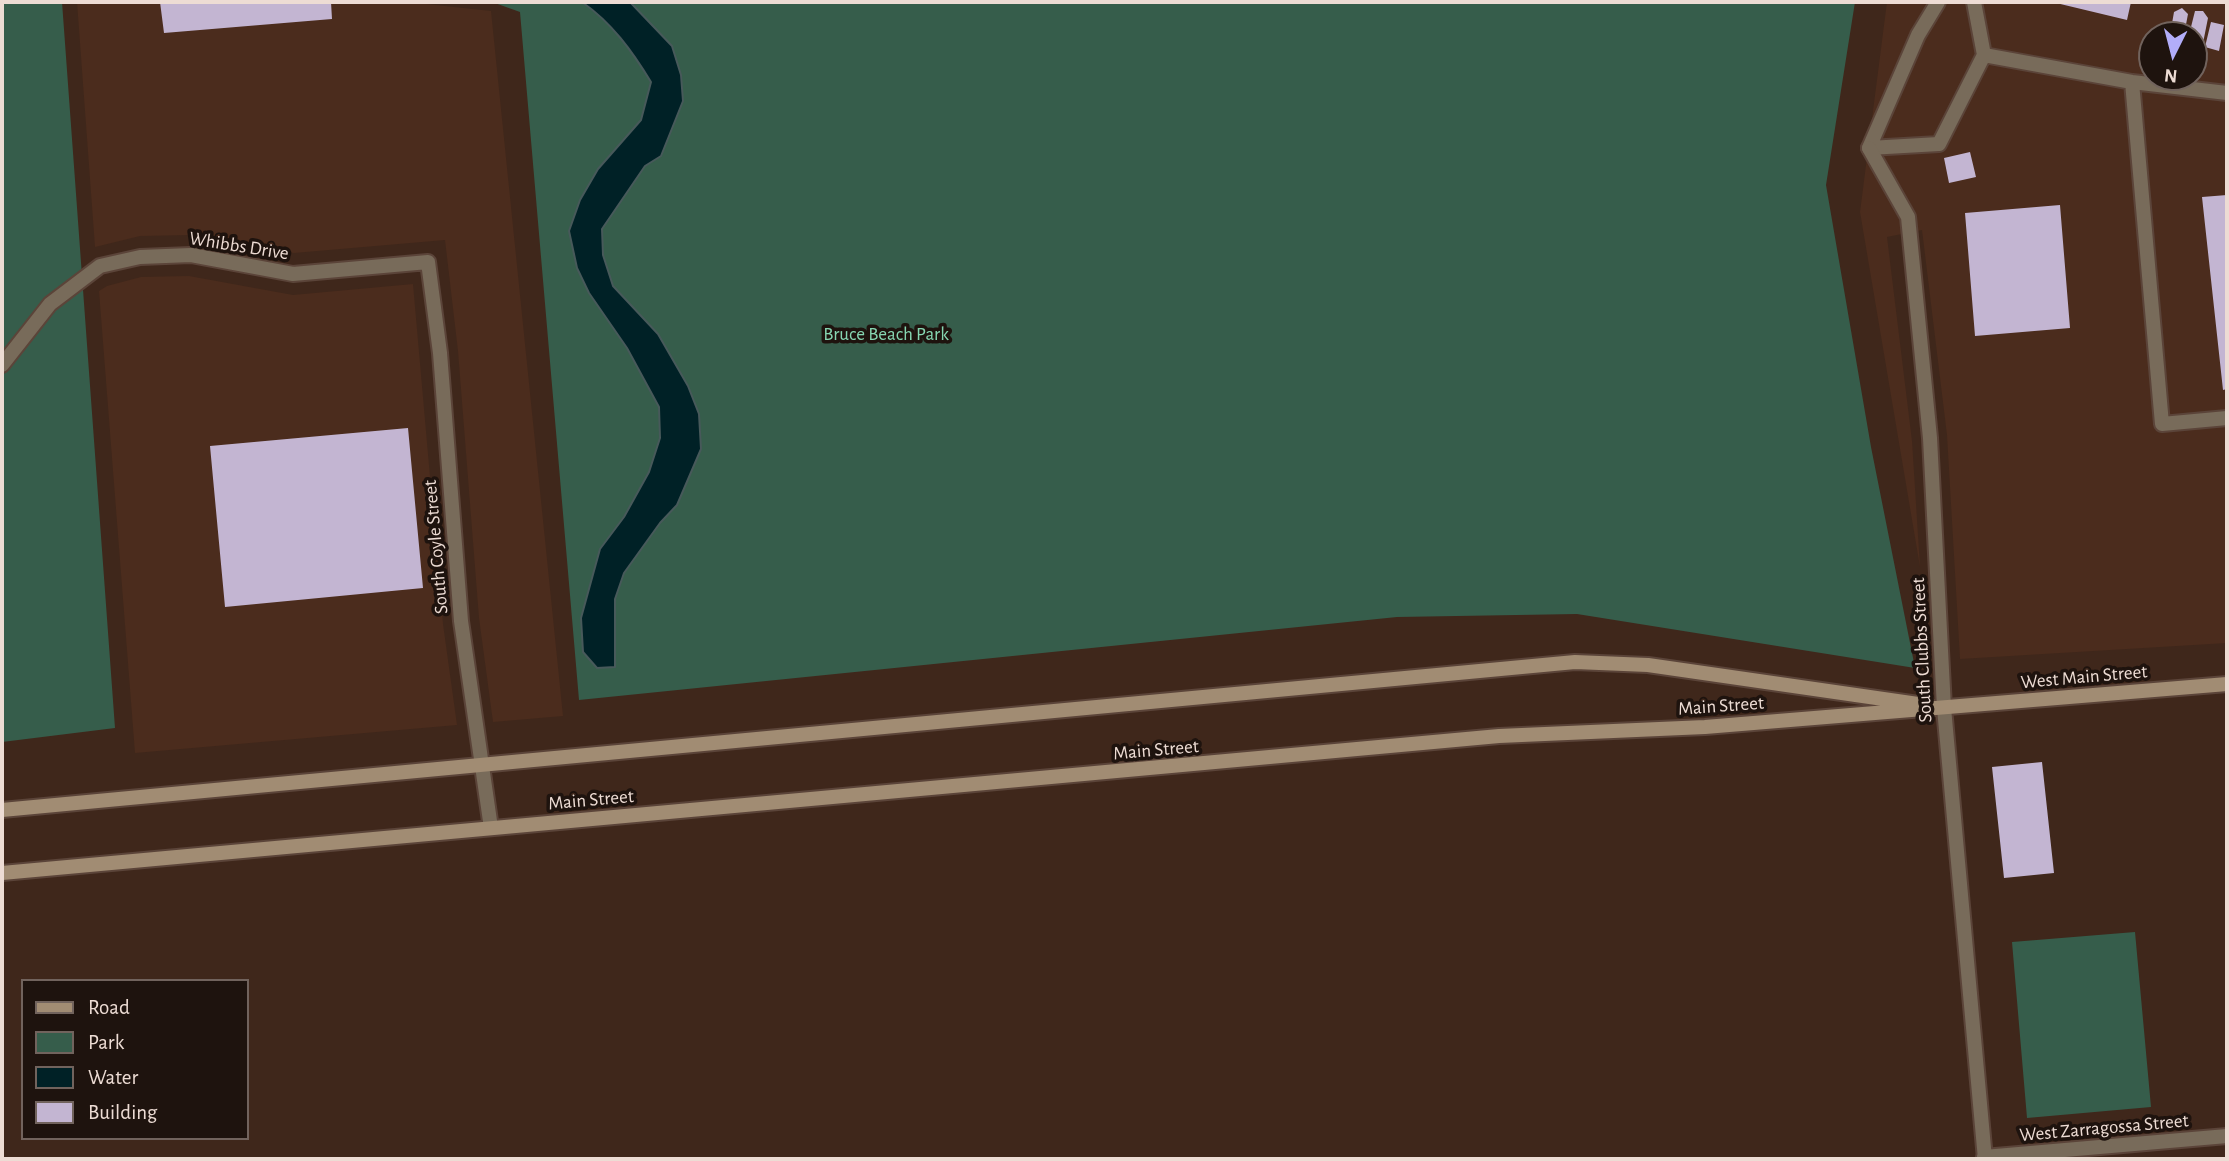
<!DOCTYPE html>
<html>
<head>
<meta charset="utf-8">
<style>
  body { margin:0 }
  #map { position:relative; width:2229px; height:1161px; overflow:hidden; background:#3f271b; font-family:"Alegreya Sans",sans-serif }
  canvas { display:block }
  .frame { position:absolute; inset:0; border:4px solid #eddcd4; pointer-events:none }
  .legend { position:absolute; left:21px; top:979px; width:228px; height:161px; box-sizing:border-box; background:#1e130e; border:2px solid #71635d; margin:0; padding:9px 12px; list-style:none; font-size:21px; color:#eddcd4 }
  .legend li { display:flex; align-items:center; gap:14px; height:35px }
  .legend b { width:35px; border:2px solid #71635d }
  .north { position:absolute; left:2138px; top:21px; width:70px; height:70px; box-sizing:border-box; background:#1e130e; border:2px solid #71635d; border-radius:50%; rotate:186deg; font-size:19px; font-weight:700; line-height:28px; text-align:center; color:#eddcd4 }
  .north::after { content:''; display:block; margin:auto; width:24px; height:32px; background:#b2adf9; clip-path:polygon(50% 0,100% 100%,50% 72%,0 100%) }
</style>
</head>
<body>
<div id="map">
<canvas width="2229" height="1161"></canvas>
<div class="frame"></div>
<ul class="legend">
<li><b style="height:9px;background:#a18c73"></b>Road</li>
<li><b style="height:19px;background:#365d4b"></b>Park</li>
<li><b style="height:19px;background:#002126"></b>Water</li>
<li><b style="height:19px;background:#c3b5d2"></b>Building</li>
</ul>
<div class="north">N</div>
</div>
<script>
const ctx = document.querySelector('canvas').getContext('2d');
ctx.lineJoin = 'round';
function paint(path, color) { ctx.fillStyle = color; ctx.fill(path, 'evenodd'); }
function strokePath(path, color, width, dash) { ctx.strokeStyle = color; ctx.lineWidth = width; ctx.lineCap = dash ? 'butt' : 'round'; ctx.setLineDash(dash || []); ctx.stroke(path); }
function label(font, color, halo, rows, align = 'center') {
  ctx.font = font + ' "Alegreya Sans",sans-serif'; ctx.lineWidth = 7; ctx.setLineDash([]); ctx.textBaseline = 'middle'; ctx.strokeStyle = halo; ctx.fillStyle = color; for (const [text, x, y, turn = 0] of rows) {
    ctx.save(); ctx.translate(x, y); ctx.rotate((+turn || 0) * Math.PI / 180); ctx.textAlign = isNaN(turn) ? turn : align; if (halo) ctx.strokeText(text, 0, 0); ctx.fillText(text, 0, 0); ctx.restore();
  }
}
const built = new Path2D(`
  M 77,2 L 408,2 L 491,11 L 563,716 L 493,722 L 479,618 L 458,351 L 445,240 L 294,253 L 191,235 L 140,236 L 95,247 Z
  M 1887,2 L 2227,2 L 2227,643 L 1960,659 L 1947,435 L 1922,230 L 1887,237 L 1912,441 L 1920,567 L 1860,212 ZM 2152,35 L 2194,35 L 2194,77 L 2152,77 Z
  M 189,276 L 293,295 L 413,284 L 443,624 L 457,725 L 135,753 L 99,291 L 107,286 L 141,277 Z`);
const green = new Path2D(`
  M 2,2 L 62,2 L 115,728 L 2,742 Z
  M 492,2 L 1855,2 L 1826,185 L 1871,447 L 1915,668 L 1577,614 L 1397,617 L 579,700 L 520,12 Z
  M 2135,932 L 2151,1107 L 2027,1118 L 2012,942 Z`);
const water = new Path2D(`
  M 582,2 L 630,2 L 672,46 L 681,75 L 683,101 L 661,156 L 645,166 L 602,229 L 603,255 L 613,286 L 658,334 L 688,386 L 699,414 L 701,449 L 677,505 L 660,523 L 624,573 L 615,599 L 615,667 L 597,668 L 583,652 L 581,618 L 600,549 L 624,517 L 649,472 L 660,438 L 659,407 L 627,348 L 589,293 L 577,268 L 569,231 L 580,200 L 598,169 L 641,120 L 651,82 C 632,51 612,23 582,2 Z`);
const building = new Path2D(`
  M 160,2 L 331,2 L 332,19 L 164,33 Z
  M 2052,2 L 2131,2 L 2127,20 Z
  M 2182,8 L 2188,14 L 2184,35 L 2170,35 L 2174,12 Z
  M 2195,11 L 2203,11 L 2208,18 L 2202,48 L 2194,46 L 2194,35 L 2189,35 Z
  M 2211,22 L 2224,25 L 2219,51 L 2205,47 Z
  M 1970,152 L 1976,177 L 1949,183 L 1944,158 Z
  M 2227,195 L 2227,389 L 2223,390 L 2202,197 Z
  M 2060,205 L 2070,328 L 1975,336 L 1965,213 Z
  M 408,428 L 423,588 L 225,607 L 210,446 Z
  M 2042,762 L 2054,873 L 2004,878 L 1992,767 Z`);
const service = new Path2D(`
  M 1938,2 L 1918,35 L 1869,148 L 1939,144 L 1984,55
  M 1974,2 L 1984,55 L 2132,82 L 2227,93
  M 2132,82 L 2162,424 L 2227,418`);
const minor = new Path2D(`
  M 1869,148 L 1908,217 L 1930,438 L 1944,708 L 1985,1159
  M 2,365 L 50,304 L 100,266 L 140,257 L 191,255 L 293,274 L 428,262 L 440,353 L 461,621 L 491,828
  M 1984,1157 L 2227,1136`);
const secondary = new Path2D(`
  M 2,810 L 1575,662 L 1648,665 L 1918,704
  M 2,873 L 1499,736 L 1705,727 L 2227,684`);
const streetNames = [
  ["Whibbs Drive",239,246,9],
  ["South Coyle Street",436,547,-95],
  ["South Clubbs Street",1922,650,-93],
  ["West Main Street",2084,677,-5],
  ["Main Street",1721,706,-4],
  ["Main Street",1156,750,-5],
  ["Main Street",591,800,-5],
  ["West Zarragossa Street",2104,1128,-5]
];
const parkNames = [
  ["Bruce Beach Park",886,334]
];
paint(built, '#4b2c1d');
paint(green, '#365d4b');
paint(water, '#002126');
strokePath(water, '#47595a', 2);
paint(building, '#c3b5d2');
strokePath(service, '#5b4439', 18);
strokePath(minor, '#5b4439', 18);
strokePath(secondary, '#5b4439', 18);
strokePath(service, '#786b5a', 14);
strokePath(minor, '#786b5a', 14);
strokePath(secondary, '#a18c73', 14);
label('19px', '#eddcd4', '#1e130e', streetNames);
label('19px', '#86d6b1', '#1e130e', parkNames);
</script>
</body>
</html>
